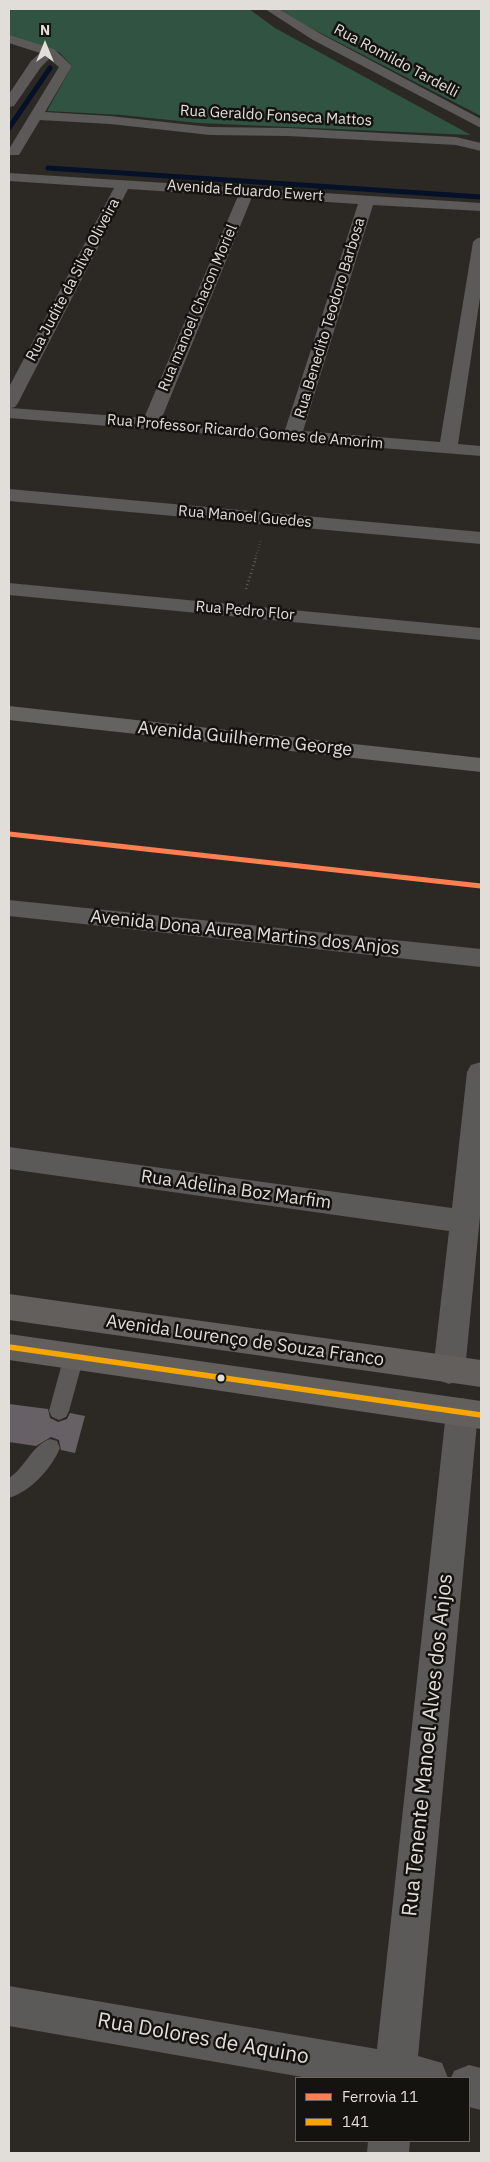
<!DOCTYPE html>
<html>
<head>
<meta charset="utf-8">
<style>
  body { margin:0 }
  #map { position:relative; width:490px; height:2162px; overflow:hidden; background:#2c2925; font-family:"IBM Plex Sans",sans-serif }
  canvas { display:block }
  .frame { position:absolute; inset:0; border:10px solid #e1ded9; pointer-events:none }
  .legend { position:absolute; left:295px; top:2077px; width:175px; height:65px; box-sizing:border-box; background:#151310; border:1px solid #676460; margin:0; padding:6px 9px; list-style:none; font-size:15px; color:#e1ded9 }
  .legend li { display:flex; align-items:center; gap:10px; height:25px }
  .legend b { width:25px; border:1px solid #676460 }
  .north { position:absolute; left:20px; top:20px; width:50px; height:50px; -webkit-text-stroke:4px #151310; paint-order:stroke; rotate:0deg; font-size:14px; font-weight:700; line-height:20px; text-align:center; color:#e1ded9 }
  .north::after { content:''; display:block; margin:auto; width:18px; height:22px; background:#e1ded9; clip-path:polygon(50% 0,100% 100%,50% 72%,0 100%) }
</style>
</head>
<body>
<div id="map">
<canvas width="490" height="2162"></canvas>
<div class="frame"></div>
<ul class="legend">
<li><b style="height:6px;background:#ff7f50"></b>Ferrovia 11</li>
<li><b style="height:6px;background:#f7a600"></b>141</li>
</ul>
<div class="north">N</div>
</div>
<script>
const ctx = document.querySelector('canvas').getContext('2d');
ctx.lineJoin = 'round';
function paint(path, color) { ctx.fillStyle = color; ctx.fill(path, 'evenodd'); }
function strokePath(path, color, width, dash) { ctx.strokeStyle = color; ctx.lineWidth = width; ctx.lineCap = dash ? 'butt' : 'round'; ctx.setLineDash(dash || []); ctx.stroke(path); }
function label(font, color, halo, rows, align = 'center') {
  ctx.font = font + ' "IBM Plex Sans",sans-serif'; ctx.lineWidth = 5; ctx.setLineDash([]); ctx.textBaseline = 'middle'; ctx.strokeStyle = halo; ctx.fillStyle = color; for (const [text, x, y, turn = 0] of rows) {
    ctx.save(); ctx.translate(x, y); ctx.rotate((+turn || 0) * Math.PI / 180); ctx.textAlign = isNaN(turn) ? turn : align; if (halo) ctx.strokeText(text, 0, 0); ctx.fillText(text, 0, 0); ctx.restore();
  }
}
const green = new Path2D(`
  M 9,9 L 249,9 L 275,28 L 471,135 L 198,123 L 122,115 L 47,111 L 72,66 L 59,52 L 9,36 Z
  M 279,9 L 481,9 L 481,116 L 305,25 Z`);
const stream = new Path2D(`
  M 9,128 L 50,68
  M 48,168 L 481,197`);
const building = new Path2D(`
  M 9,1404 L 48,1409 L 50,1418 L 58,1422 L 67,1419 L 70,1413 L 85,1416 L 75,1453 L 61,1450 L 59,1440 L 51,1437 L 36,1446 L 9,1442 Z`);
const pathFar1 = new Path2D(`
  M 255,559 L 261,540`);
const path = new Path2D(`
  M 246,589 L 256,558`);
const lane = new Path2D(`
  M 74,1348 L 81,1350 L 84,1356 L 69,1411 L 66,1417 L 59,1420 L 52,1417 L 49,1411 L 64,1356 L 67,1350 Z
  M 50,1439 L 57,1441 L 60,1448 C 51,1469 31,1491 9,1498 L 9,1478 C 25,1468 32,1445 50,1439 Z`);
const street = new Path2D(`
  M 265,9 L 279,9 L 321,34 L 481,119 L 481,128 L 313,40 Z
  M 9,35 L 54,49 L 72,66 L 45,112 L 110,116 L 210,127 L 288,128 L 456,137 L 481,143 L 481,151 L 456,145 L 288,136 L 210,135 L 110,124 L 40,120 L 19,155 L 9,155 L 9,149 L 59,67 L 49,59 L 41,67 L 14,106 L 9,107 L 9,94 L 31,61 L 40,53 L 9,43 Z
  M 9,173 L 481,203 L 481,211 L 373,205 L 303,431 L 440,442 L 473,242 L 476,239 L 481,237 L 481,291 L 458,444 L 481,446 L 481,456 L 9,418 L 9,387 L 114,188 L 9,181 ZM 128,189 L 238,196 L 144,418 L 11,408 L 15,407 L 18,403 ZM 252,197 L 358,204 L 285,430 L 161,420 Z
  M 9,489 L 481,532 L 481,544 L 9,501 Z
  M 9,583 L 481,628 L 481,640 L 9,595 Z
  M 9,900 L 481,949 L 481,967 L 9,916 Z
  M 481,1062 L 481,1206 L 465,1370 L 460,1380 L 449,1384 L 438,1380 L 433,1370 L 449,1231 L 9,1169 L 9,1147 L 452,1208 L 467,1072 L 471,1065 Z
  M 462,1398 L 473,1402 L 478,1412 L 418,2056 L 442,2063 L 448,2078 L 308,2078 L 9,2026 L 9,1986 L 377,2049 L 446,1412 L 451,1402 Z
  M 469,2065 L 481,2068 L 481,2110 L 469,2107 L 469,2078 L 451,2078 L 454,2071 Z
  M 368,2141 L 410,2141 L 409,2153 L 367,2153 Z`);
const primary = new Path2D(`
  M 9,706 L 481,758 L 481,772 L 9,720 Z`);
const highway = new Path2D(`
  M 9,1294 L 481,1360 L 481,1387 L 9,1320 Z
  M 9,1334 L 481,1401 L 481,1429 L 9,1360 Z`);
const bus1 = new Path2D(`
  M 9,1347 L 481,1415`);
const rail1 = new Path2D(`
  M 9,834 L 481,886`);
const markers = [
  [221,1378,4.5,"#e1ded9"]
];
const farStreetnames = [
  ["Rua Romildo Tardelli",396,61,28],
  ["Rua Geraldo Fonseca Mattos",276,116,3],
  ["Avenida Eduardo Ewert",245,191,4],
  ["Rua Judite da Silva Oliveira",73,280,-62],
  ["Rua manoel Chacon Moriel",198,308,-67],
  ["Rua Benedito Teodoro Barbosa",330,318,-73],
  ["Rua Professor Ricardo Gomes de Amorim",245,432,5],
  ["Rua Manoel Guedes",245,517,5],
  ["Rua Pedro Flor",245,611,5]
];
const streetNames = [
  ["Avenida Guilherme George",245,739,6],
  ["Avenida Dona Aurea Martins dos Anjos",245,933,6],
  ["Rua Adelina Boz Marfim",236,1190,8],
  ["Avenida Lourenço de Souza Franco",245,1341,8]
];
const nearStreetnames = [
  ["Rua Tenente Manoel Alves dos Anjos",428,1745,-84],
  ["Rua Dolores de Aquino",203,2039,10]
];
paint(green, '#305342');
strokePath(stream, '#041129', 5);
paint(building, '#676166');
strokePath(pathFar1, '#62605f', 2, [0.5, 2.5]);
strokePath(path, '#62605f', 2.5, [1, 3]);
paint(lane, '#5b5a58');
paint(street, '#5b5a58');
paint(primary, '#646360');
paint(highway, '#625f5c');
strokePath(bus1, '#f7a600', 5.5);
strokePath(rail1, '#ff7f50', 5);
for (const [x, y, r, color] of markers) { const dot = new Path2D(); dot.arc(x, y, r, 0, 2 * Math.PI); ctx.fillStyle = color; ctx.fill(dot); strokePath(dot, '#151310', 2); }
label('15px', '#e1ded9', '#151310', farStreetnames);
label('18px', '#e1ded9', '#151310', streetNames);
label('21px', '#e1ded9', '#151310', nearStreetnames);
</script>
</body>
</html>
